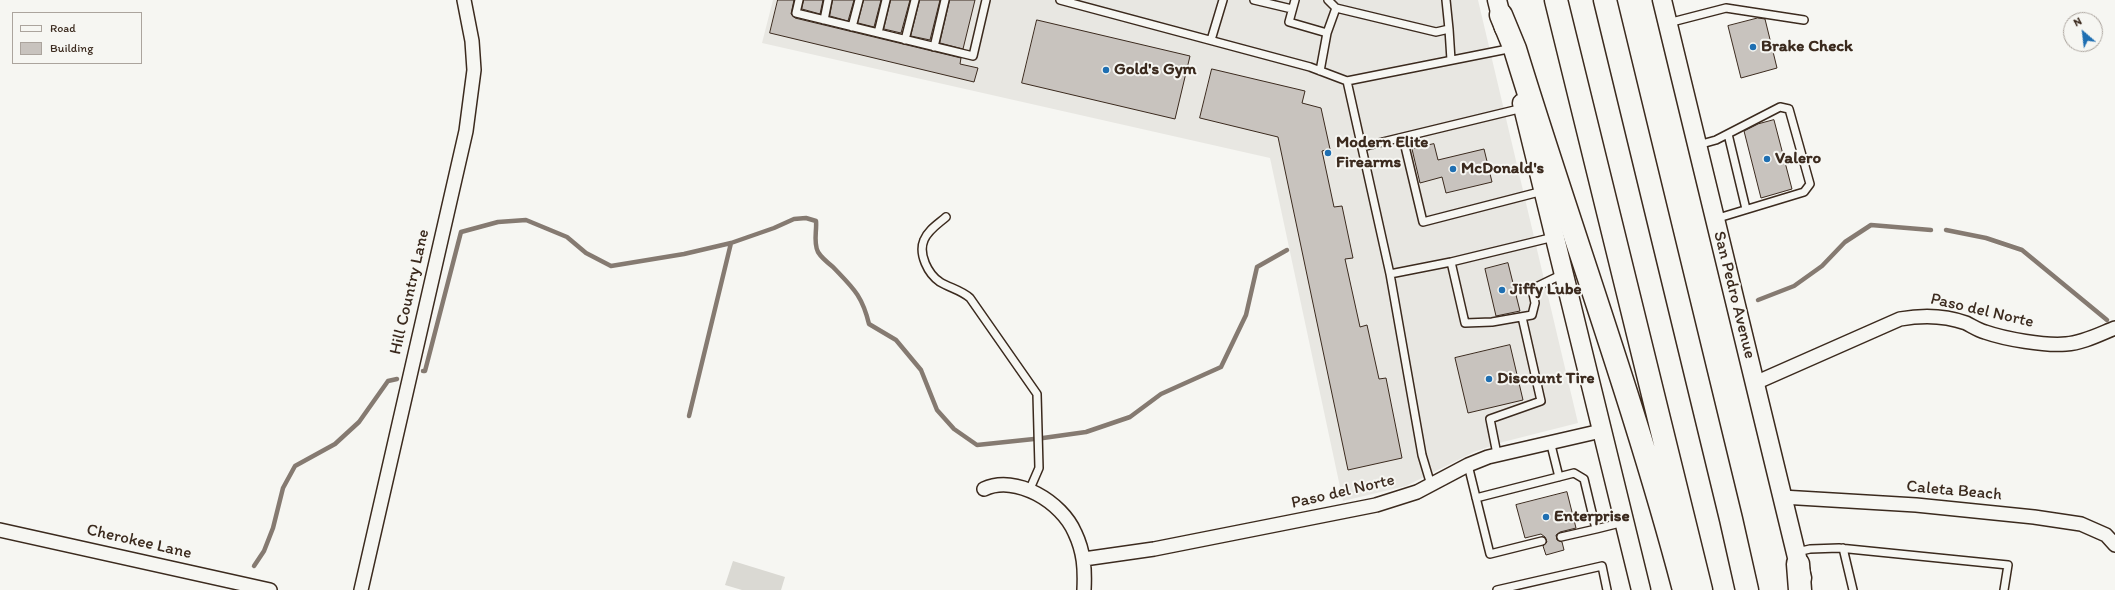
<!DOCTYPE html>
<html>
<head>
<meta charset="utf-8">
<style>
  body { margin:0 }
  #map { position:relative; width:2115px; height:590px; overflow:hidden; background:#f6f6f2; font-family:Itim,sans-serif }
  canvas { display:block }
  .legend { position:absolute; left:12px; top:12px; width:130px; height:52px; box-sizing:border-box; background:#f6f6f2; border:1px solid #aba49d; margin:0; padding:5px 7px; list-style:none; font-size:12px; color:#3b2a1e }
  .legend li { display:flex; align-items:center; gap:8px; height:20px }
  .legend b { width:20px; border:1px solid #aba49d }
  .north { position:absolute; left:2063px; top:12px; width:40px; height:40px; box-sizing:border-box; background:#f6f6f2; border:1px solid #aba49d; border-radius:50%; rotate:332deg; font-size:11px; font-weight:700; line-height:16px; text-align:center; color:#3b2a1e }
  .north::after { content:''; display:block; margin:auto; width:14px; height:18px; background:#1f6fb2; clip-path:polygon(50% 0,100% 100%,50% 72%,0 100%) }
</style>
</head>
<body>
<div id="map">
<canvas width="2115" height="590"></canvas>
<ul class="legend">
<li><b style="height:5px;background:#f6f6f2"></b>Road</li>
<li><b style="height:11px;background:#c8c3be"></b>Building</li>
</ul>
<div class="north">N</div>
</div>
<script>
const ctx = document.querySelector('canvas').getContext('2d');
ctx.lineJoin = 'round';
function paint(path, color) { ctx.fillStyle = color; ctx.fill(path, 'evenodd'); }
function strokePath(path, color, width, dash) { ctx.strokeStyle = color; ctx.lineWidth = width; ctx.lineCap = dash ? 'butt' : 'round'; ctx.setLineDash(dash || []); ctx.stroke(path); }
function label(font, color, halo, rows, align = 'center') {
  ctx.font = font + ' Itim,sans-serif'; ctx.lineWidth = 4; ctx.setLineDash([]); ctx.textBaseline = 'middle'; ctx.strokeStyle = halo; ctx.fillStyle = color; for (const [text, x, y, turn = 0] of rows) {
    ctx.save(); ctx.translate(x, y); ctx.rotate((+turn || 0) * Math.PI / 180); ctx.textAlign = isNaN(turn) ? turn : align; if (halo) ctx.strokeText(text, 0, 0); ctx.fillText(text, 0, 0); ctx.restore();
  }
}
const built = new Path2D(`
  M 773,0 L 1478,0 L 1578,423 L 1503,442 L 1474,452 L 1406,486 L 1343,501 L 1270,158 L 762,43 Z`);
const green = new Path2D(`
  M 733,561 L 785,577 L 781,590 L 742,590 L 725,585 Z`);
const stream = new Path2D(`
  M 1946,230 L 1986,238 L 2022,250 L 2107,320
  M 1758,300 L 1794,286 L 1822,266 L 1845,242 L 1871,225 L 1931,230
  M 423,371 L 425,371 L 461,232 L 498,222 L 526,220 L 567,237 L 586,253 L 611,266 L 684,254 L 731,243 L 774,228 L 794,219 L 806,218 L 816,221 C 817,231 813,242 818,252 C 821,257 828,263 833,267 C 853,288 862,295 869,324 L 896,340 L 921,370 L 937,410 L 954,429 L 977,445 L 1034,439
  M 689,416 L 731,243
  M 1043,438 L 1086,432 L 1130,417 L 1161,394 L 1221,367 L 1246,315 L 1257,267 L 1287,250
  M 254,566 L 264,551 L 273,528 L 283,488 L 295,466 L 335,444 L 359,422 L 388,381 L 397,379`);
const building = new Path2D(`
  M 778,0 L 794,0 L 791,14 L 795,18 L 961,58 L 960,64 L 978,68 L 974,82 L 770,33 Z
  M 804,0 L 823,0 L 820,14 L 802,9 Z
  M 833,0 L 854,0 L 848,21 L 830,16 Z
  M 864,0 L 881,0 L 874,27 L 858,23 Z
  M 891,0 L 910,0 L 901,33 L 884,29 Z
  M 920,0 L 940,0 L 930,40 L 911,36 Z
  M 950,0 L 975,0 L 963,49 L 940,43 Z
  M 1758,18 L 1765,19 L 1777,68 L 1741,78 L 1728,26 Z
  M 1037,20 L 1190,56 L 1175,119 L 1022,83 Z
  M 1212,69 L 1305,91 L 1302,103 L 1321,108 L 1330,149 L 1322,151 L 1334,207 L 1342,206 L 1353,258 L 1345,259 L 1360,327 L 1367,325 L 1379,379 L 1386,378 L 1402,458 L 1348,470 L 1278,137 L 1200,118 Z
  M 1774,120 L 1792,189 L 1761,198 L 1744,131 L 1758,124 Z
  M 1434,144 L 1438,160 L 1484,149 L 1492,182 L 1446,193 L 1442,177 L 1420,183 L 1412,149 Z
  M 1508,263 L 1520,311 L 1496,316 L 1485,269 Z
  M 1510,345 L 1523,400 L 1468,413 L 1455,358 Z
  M 1567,492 L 1576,528 L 1560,532 L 1556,535 L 1557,540 L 1562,542 L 1564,550 L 1546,555 L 1543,546 L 1547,542 L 1545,537 L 1541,534 L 1525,538 L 1516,505 Z`);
const lane = new Path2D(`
  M 799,0 L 796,13 L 973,56 L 986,0
  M 1060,0 L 1310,67 L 1347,81
  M 1254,0 L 1292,9
  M 1295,0 L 1289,22 L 1327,33 L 1336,8 L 1436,32 L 1449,29 L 1446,0
  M 1328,0 L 1336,8
  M 824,20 L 828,0
  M 1668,23 L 1726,8 L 1804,20
  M 852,27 L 859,0
  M 1449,29 L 1451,60
  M 878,33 L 886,0
  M 905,40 L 915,0
  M 1211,40 L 1223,0
  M 934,47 L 945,0
  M 1320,71 L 1327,33
  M 1728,134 L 1746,209
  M 1403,138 L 1423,222 L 1543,191
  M 1698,145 L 1716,140 L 1780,107 L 1789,109 L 1810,184 L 1804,192 L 1715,219
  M 1362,147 L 1523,108
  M 946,217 C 938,224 928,230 924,240 C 918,254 928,274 940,282 C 950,288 961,290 970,298 L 1037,394 L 1039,468 L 1029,491
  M 1451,262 L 1465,323 L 1492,322 L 1532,315 L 1535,303 L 1532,289 L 1563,274
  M 1390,274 L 1451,262 L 1554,237
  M 1550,441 L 1559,477
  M 1497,454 L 1490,419 L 1541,401 L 1522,317
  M 1468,465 L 1490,554 L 1542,541
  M 1431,485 L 1422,455 L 1390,274 L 1347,81 L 1513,48
  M 1476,498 L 1574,473 L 1584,479 L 1596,529 L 1624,522
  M 1561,537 L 1596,529
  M 1843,548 L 1853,590
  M 1797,552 L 1810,549 L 1839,548 L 2008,565 L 2004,590
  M 1497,590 L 1602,566 L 1607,590`);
const street = new Path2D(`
  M 1755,383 L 1900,319 C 1922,315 1944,315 1966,323 C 1972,326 1978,330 1985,332 C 2005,339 2045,346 2066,344 C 2083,343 2100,334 2115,328
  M 984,489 C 1016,474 1062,502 1075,533 C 1084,552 1085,569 1084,590
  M 1782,497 L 1916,505 L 2034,517 L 2081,524 L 2106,535 L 2115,545
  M 0,530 L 270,590
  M 1084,559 L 1154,549 L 1376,505 L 1417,492 L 1468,465 L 1488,457 L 1601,431
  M 361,590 L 466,131 L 474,70 L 472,41 L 464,0`);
const secondary = new Path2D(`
  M 1497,0 L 1504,28
  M 1662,0 L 1802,578
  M 1522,103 L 1641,590`);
const highway = new Path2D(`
  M 1556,0 L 1701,590
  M 1605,0 L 1731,519 L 1747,590
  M 1501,15 L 1515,49 C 1570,229 1636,407 1684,590
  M 1798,564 L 1800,590`);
const markers = [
  [1753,47,4,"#1f6fb2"],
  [1106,70,4,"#1f6fb2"],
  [1328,153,4,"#1f6fb2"],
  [1767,159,4,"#1f6fb2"],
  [1453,169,4,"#1f6fb2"],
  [1502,290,4,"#1f6fb2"],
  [1489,379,4,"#1f6fb2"],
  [1546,517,4,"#1f6fb2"]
];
const poiNames = [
  ["Brake Check",1761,47],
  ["Gold's Gym",1114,70],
  ["Modern Elite",1336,143],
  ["Firearms",1336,163],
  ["Valero",1775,159],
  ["McDonald's",1461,169],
  ["Jiffy Lube",1510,290],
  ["Discount Tire",1497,379],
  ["Enterprise",1554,517]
];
const streetNames = [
  ["Hill Country Lane",410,292,-77],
  ["San Pedro Avenue",1734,295,76],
  ["Paso del Norte",1982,311,13],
  ["Caleta Beach",1954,491,5],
  ["Paso del Norte",1343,492,-13],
  ["Cherokee Lane",139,542,13]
];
paint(built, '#e8e7e2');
paint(green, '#dad9d3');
strokePath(stream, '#857a71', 4.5);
paint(building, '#c8c3be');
strokePath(building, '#3b2a1e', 1);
strokePath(lane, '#3b2a1e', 10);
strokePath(street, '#3b2a1e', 16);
strokePath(secondary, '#3b2a1e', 21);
strokePath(highway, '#3b2a1e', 25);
strokePath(lane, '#f6f6f2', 7);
strokePath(street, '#f6f6f2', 13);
strokePath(secondary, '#f6f6f2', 18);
strokePath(highway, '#f6f6f2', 22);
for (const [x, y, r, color] of markers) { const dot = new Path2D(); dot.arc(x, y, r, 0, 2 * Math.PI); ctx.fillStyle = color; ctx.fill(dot); strokePath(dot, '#f6f6f2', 1.5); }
label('bold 17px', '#3b2a1e', '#f6f6f2', poiNames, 'left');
label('17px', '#3b2a1e', '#f6f6f2', streetNames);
</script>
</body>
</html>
